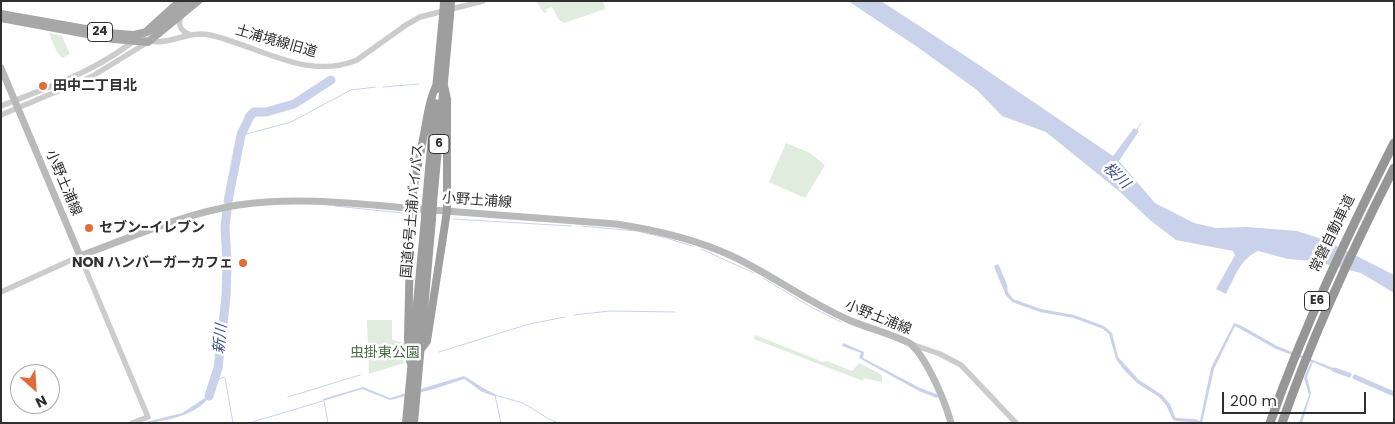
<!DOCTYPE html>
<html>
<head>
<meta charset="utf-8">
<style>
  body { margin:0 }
  #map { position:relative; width:1395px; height:424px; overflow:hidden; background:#fff; font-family:Poppins,sans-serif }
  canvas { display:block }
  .frame { position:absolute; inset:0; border:2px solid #2f2f2f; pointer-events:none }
  .north { position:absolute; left:10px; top:364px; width:50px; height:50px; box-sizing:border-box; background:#fff; border:1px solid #acacac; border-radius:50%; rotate:154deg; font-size:14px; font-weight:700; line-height:20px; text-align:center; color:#2f2f2f }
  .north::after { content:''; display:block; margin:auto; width:18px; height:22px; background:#e16c37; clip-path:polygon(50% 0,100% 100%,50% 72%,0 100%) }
  .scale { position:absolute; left:1222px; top:392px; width:144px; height:22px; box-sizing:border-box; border:2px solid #2f2f2f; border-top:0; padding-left:6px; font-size:15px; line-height:18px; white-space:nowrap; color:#2f2f2f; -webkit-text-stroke:4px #fff; paint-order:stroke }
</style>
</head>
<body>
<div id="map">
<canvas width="1395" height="424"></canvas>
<div class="frame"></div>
<div class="north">N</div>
<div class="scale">200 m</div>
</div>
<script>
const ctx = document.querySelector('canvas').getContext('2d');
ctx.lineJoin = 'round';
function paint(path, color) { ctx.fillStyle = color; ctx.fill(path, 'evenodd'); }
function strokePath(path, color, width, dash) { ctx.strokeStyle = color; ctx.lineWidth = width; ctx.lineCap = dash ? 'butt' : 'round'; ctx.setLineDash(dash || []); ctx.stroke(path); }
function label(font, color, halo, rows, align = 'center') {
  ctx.font = font + ' Poppins,"Noto Sans JP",sans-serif'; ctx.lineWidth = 5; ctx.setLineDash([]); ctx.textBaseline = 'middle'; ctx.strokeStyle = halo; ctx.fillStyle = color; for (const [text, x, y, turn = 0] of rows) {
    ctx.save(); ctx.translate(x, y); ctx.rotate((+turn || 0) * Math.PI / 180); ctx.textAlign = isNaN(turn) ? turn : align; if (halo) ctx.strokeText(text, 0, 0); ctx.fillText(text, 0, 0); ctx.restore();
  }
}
const green = new Path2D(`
  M 536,1 L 603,1 L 605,9 L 564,23 L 559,20 L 552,7 L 546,9 L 547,12 L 544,13 Z
  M 49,33 L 62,36 L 70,54 L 62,58 L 56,50 Z
  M 786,143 L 810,153 L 825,165 L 805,198 L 769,182 Z
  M 367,320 L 392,320 L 392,340 L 404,343 L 404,363 L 369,374 Z
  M 755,335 L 823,362 L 827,361 L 852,371 L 859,363 L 882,375 L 882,382 L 864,378 L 863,381 L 754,339 Z`);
const water = new Path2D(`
  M 848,1 L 881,1 L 970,59 L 1113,156 L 1134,128 L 1139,131 L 1119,161 L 1155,203 L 1194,223 L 1216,228 L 1247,227 L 1297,231 L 1325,240 L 1394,275 L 1394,293 L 1361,273 L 1313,261 L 1288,259 L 1258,251 C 1240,259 1235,277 1226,294 L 1216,289 L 1235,255 L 1233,251 L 1176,240 L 1150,220 L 1120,192 L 1046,132 L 1002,116 L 977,90 L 916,46 Z
  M 1004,276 L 1008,292 L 1013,299 L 1041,309 L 1074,315 L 1104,326 L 1112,333 L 1118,357 L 1139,380 L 1162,395 L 1170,404 L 1175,417 L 1177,418 L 1195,419 L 1200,421 L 1211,368 L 1234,323 L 1240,325 L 1277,346 L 1341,371 L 1340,374 L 1313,362 L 1307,377 L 1311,393 L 1302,423 L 1299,423 L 1309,395 L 1304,378 L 1311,362 L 1276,349 L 1235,326 L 1214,369 L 1202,423 L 1176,421 L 1173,420 L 1166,405 L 1159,397 L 1137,383 L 1125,371 L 1116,359 L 1109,334 L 1103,329 L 1074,318 L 1040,312 L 1012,302 L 1005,294 L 1003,284 Z
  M 843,343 L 864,352 L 863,358 L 920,388 L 939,395 L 937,398 L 919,391 L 859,358 L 861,353 L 842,346 Z
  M 464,376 C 475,382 483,389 495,394 L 496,396 C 479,393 477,387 464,379 L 434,389 L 390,400 L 362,389 L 323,401 L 323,399 L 363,387 L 390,398 Z
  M 211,385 L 214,385 C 211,412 165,423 142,423 L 182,413 L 208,396 Z`);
const stream = new Path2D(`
  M 168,1 L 170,2
  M 383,87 L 419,84
  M 1136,131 L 1141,123
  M 243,135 L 291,122 L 351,90 L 376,87
  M 335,206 L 402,213
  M 453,219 L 571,226
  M 581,226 L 637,231 L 666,238 L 692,246
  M 701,249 L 754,273
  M 763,278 L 809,306 L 841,322
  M 574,315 L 610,311 L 675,312
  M 439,352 L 529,324 L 565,317
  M 213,383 L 223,377 L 225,378 L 233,423
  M 494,395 L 523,403 L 549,419 L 558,423
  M 495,395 L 501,423
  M 288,397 L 360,375
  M 324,401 L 328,423
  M 249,423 L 323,401`);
const canal = new Path2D(`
  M 997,267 L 1005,287
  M 1335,370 L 1349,375
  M 1355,377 L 1394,394`);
const river = new Path2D(`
  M 228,201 L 241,135 L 250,116 L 254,112 L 266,112 L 294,104 L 331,80
  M 209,396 L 218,368 L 226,297 L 227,264 L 225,226 L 227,211`);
const tertiary = new Path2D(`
  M 182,15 C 177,23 180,31 189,34
  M 1,106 C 53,85 96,72 140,36 C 162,52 185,29 210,35 C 259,46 307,81 357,60 L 406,25 L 420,17 L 483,1
  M 1,115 L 91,77 L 148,42
  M 1,292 L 80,256 L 148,417 L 132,423
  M 911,344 L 940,354 L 961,365 L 1016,423`);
const secondary = new Path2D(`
  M 1,68 L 80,256 C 132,237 183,214 238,205 C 298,196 359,204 419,209 C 485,214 550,219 616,224 C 656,230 695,239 732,256 C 772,275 808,302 849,320 C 861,326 905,338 912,345 C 928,361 945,401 951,423`);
const primary = new Path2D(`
  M 1,18 L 114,39 L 148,42 L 198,1
  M 148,30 L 180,1`);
const trunk = new Path2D(`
  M 436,89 L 443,16
  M 426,202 L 435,103
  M 433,203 L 450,16
  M 413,346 L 425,218
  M 421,349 L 427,341 L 447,211 L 447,99 L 444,85
  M 411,364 L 409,358 L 408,337 L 411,208 C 413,185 419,162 423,139 C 427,121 428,102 436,86
  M 406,423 L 412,360
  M 414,423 L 432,219`);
const motorway = new Path2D(`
  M 1270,423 C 1304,326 1348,234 1394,143
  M 1282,423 C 1313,334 1351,252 1394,168`);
const primaryBridge = new Path2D(`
  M 1,14 L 108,33 L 134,35 L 147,32 L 159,26 L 189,1`);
const trunkBridge = new Path2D(`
  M 443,16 L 444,1
  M 450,16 L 451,1
  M 425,218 L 426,202
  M 432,219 L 433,203`);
const markers = [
  [43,86,5,"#e16c37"],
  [89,228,5,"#e16c37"],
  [243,263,5,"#e16c37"]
];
const shields = [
  [100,32,25],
  [439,144,20],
  [1317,301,25]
];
const shieldNames = [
  ["24",100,32],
  ["6",439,144],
  ["E6",1317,301]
];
const streetNames = [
  ["土浦境線旧道",276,42,16],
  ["小野土浦線",63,183,67],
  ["小野土浦線",477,201,4],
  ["国道6号土浦バイパス",413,211,-85],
  ["常磐自動車道",1333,234,-64],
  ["小野土浦線",878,318,22]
];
const poiNames = [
  ["田中二丁目北",53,86],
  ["セブン-イレブン",99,228],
  ["NON ハンバーガーカフェ",233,263,"right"]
];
const parkNames = [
  ["虫掛東公園",385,353]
];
const waterNames = [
  ["桜川",1116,176,44],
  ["新川",221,339,-84]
];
paint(green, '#e0ecde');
paint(water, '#cad2eb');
strokePath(stream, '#cad2eb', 1);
strokePath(canal, '#cad2eb', 5);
strokePath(river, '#cad2eb', 9);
strokePath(tertiary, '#ccc', 5.5);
strokePath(secondary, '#b9b9b9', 7);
strokePath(primary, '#a7a7a7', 8);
strokePath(trunk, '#9e9e9e', 8);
strokePath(motorway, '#969696', 9);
strokePath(primaryBridge, '#a7a7a7', 8);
strokePath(trunkBridge, '#9e9e9e', 8);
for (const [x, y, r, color] of markers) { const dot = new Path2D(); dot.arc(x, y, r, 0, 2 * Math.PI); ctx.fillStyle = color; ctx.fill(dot); strokePath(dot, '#fff', 2); }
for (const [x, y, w] of shields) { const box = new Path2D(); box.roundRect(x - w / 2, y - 9.5, w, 19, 4); ctx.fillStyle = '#fff'; ctx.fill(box); strokePath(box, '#2f2f2f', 1); }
label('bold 12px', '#2f2f2f', null, shieldNames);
label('14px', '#2f2f2f', '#fff', streetNames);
label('bold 14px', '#2f2f2f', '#fff', poiNames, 'left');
label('14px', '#416a3d', '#fff', parkNames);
label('italic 15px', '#3f5190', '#fff', waterNames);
</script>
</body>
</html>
